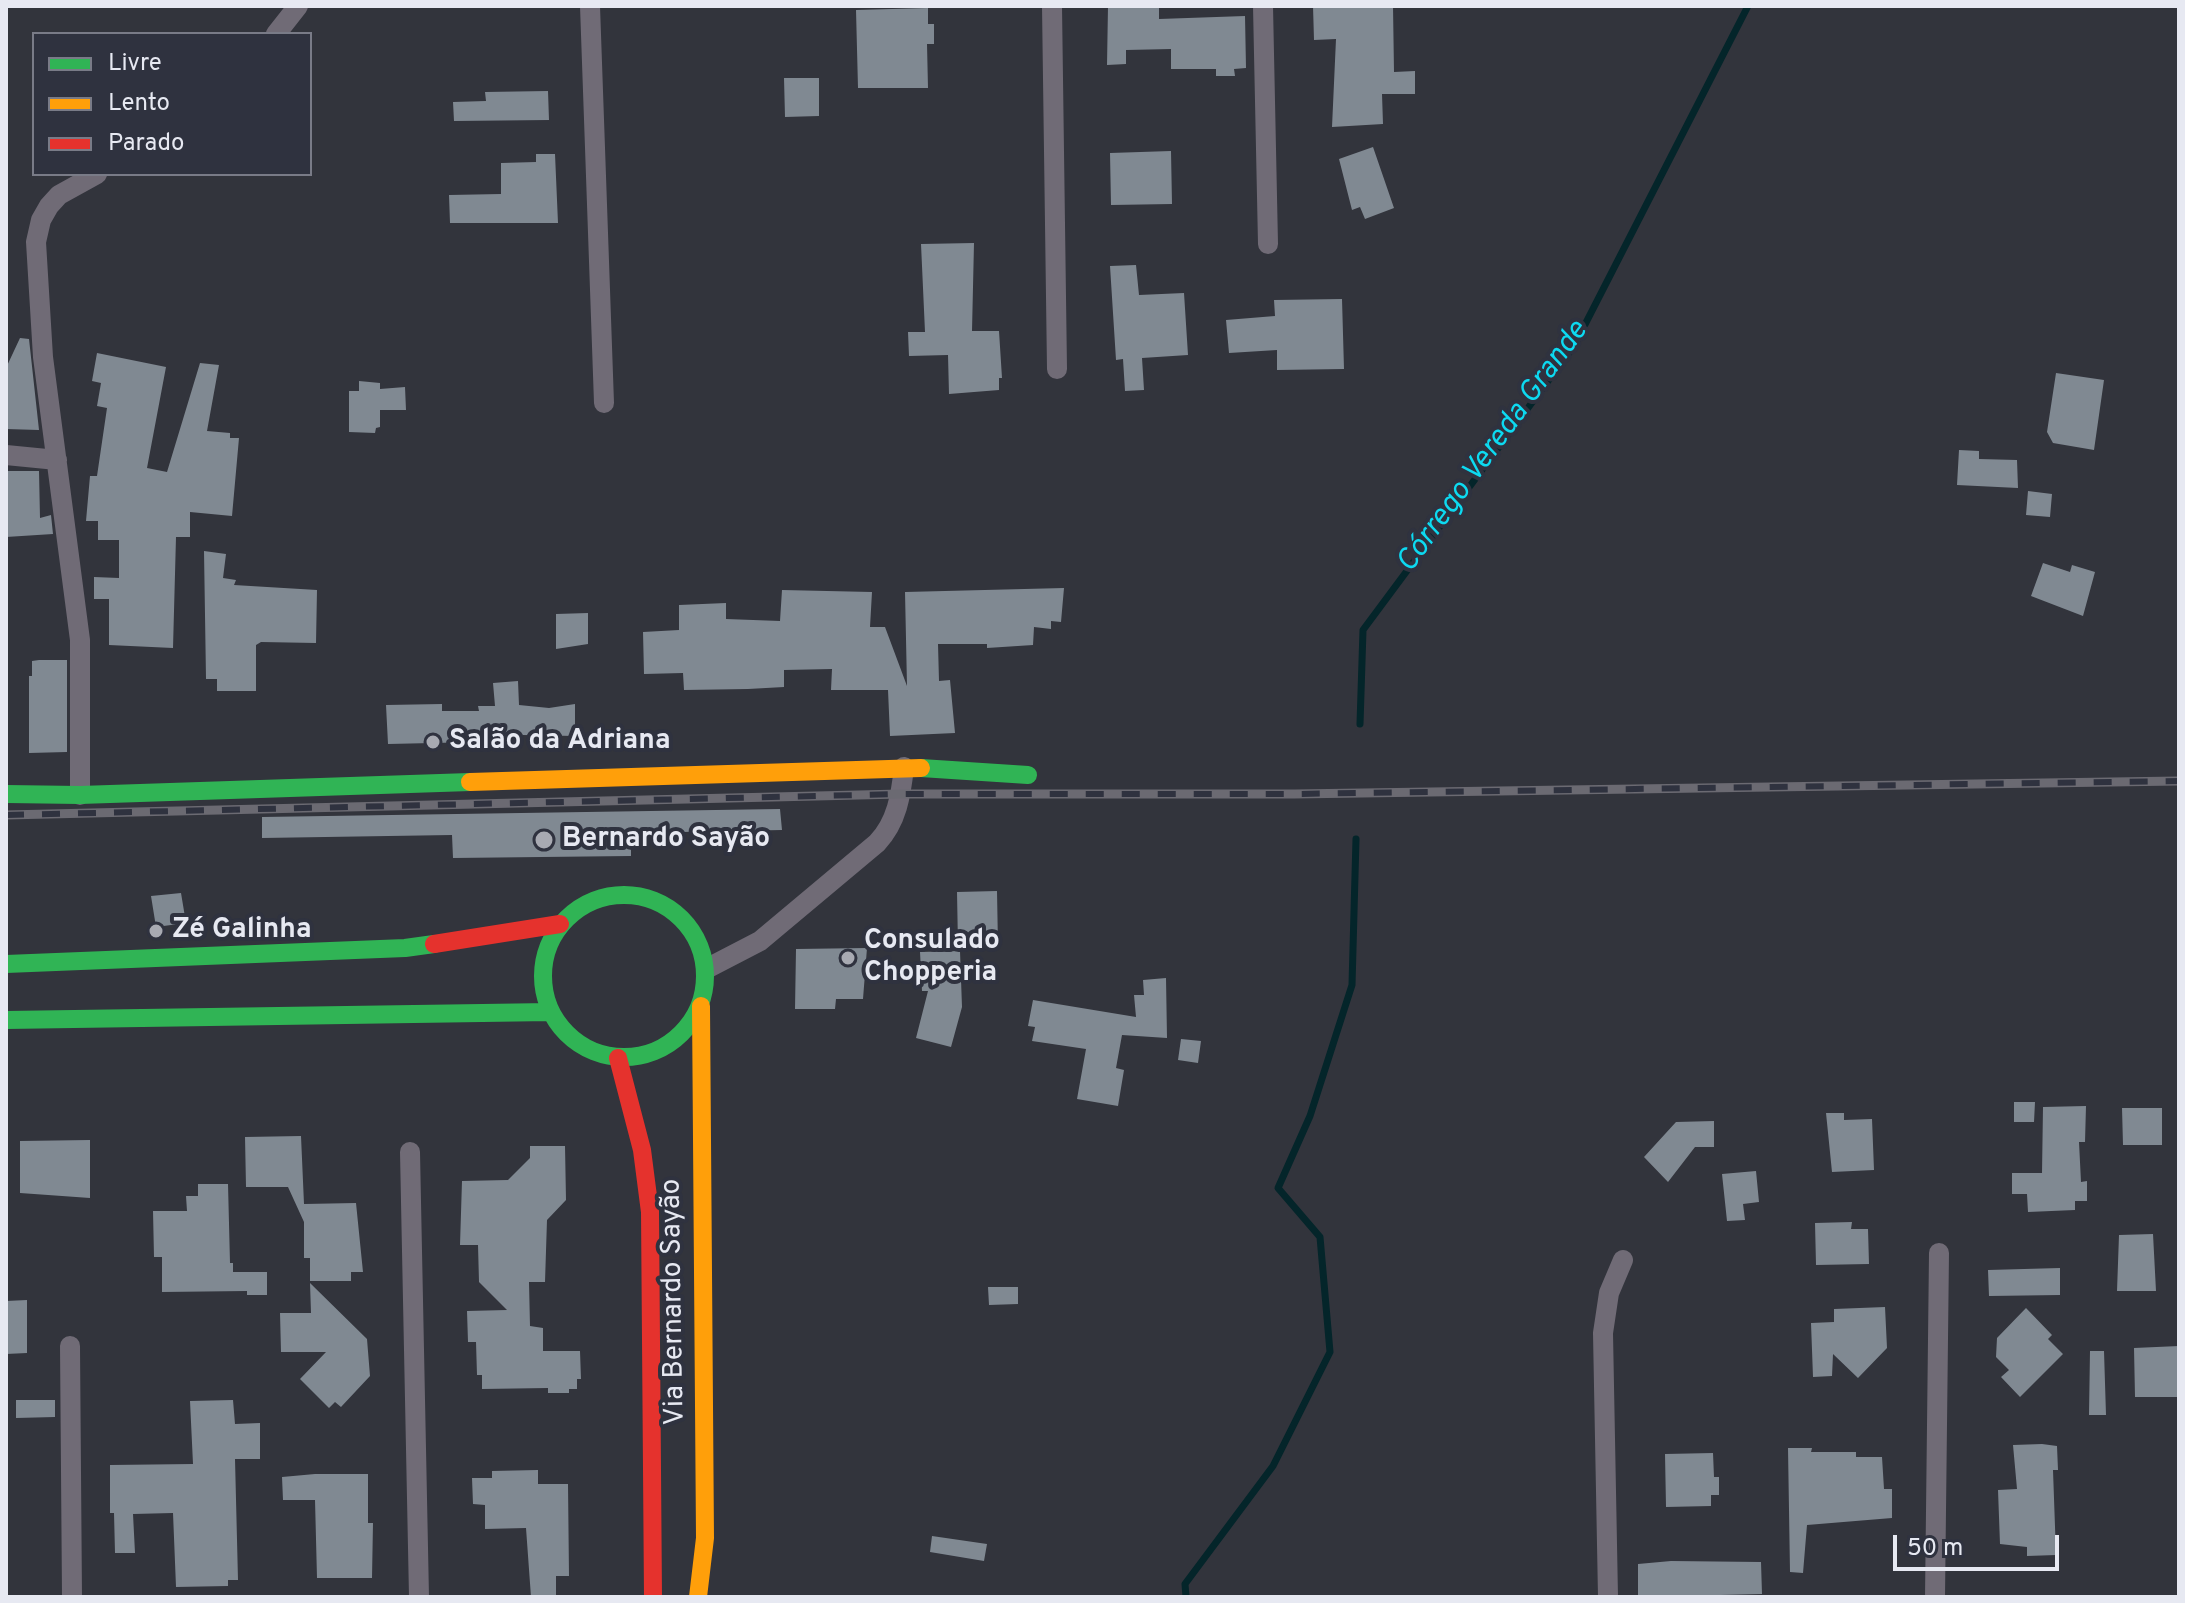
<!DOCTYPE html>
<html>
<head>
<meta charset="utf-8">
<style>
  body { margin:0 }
  #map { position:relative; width:2185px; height:1603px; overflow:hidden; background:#32343c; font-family:Overpass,sans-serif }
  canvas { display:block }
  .frame { position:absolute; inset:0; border:8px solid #e7e9f2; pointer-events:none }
  .legend { position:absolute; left:32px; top:32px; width:280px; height:144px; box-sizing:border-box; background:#2f323f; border:2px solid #797b87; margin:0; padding:10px 14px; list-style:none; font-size:24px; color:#e7e9f2 }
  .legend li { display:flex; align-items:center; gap:16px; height:40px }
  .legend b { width:40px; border:2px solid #797b87 }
  .scale { position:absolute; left:1893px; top:1535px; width:166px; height:36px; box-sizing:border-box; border:4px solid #e7e9f2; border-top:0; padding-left:10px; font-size:24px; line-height:28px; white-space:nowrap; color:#e7e9f2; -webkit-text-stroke:6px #2f323f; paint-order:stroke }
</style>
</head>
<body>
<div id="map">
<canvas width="2185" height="1603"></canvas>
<div class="frame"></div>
<ul class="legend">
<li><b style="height:10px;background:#30b455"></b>Livre</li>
<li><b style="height:10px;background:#ff9f0a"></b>Lento</li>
<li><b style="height:10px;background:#e5322d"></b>Parado</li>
</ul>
<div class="scale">50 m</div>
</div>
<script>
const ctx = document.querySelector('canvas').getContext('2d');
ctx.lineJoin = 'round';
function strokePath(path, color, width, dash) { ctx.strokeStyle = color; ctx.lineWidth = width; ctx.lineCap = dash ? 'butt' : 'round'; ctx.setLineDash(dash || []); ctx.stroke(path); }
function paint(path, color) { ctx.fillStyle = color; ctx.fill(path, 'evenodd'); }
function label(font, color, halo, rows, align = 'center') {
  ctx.font = font + ' Overpass,sans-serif'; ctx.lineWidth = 8; ctx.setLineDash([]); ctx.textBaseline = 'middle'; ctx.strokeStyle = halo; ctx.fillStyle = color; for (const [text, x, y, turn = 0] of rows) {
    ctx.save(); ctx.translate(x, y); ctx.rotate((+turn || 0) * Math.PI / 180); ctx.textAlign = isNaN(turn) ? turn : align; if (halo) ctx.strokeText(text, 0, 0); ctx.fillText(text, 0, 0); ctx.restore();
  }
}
const stream = new Path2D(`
  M 1360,724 L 1363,630 L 1574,346 L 1748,6
  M 1186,1597 L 1185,1584 L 1273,1466 L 1330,1352 L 1320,1237 L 1278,1188 L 1310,1116 L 1352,985 L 1356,839`);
const building = new Path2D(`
  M 1108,6 L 1159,6 L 1159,19 L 1245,16 L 1246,68 L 1234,69 L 1235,76 L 1216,76 L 1216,69 L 1171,69 L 1171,49 L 1126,50 L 1126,64 L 1107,65 Z
  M 1313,6 L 1393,6 L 1394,72 L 1415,71 L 1415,94 L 1382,94 L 1383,124 L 1332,127 L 1336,39 L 1314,40 Z
  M 928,8 L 928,24 L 934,24 L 934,44 L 927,44 L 928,88 L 858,88 L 856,10 Z
  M 784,78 L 819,78 L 819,116 L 785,117 Z
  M 548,91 L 549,120 L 454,121 L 453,102 L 486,101 L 485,92 Z
  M 1373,147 L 1394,208 L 1365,219 L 1360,207 L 1352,210 L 1339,159 Z
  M 1171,151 L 1172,204 L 1111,205 L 1110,153 Z
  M 536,154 L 555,154 L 558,223 L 450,223 L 449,195 L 501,194 L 501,163 L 536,162 Z
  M 974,243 L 972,331 L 999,331 L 1002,378 L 999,378 L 999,390 L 949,394 L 948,355 L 909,356 L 908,332 L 925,332 L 921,244 Z
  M 1136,265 L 1139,295 L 1184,293 L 1188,355 L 1142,358 L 1144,390 L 1125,391 L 1123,359 L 1116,360 L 1110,266 Z
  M 1342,299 L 1344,369 L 1277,370 L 1277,350 L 1229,353 L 1226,320 L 1275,316 L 1274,300 Z
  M 20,338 L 29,339 L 39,430 L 6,429 L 6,368 Z
  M 97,353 L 166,367 L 147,468 L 167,472 L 200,363 L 219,365 L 207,431 L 230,433 L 230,438 L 239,438 L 232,516 L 190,512 L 190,537 L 176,537 L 173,648 L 109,645 L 109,599 L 94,599 L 94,577 L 119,578 L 119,540 L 98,540 L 98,521 L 86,521 L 90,476 L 97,476 L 107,408 L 97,406 L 101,383 L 92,381 Z
  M 2056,373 L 2104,380 L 2094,450 L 2053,443 L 2047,432 Z
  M 359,381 L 380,383 L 380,389 L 405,387 L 406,410 L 380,410 L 380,427 L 376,428 L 375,433 L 349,432 L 349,391 L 359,391 Z
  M 1959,450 L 1979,451 L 1979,459 L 2017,460 L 2018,488 L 1957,485 Z
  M 6,471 L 39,471 L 40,518 L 51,515 L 53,534 L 6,537 Z
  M 2028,491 L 2052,494 L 2050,517 L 2026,515 Z
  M 204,551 L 226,554 L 223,578 L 236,580 L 234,585 L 317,590 L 316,643 L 261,642 L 256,645 L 256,691 L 217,691 L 217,679 L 206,679 Z
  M 2043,563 L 2070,572 L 2072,565 L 2095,572 L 2083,616 L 2031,596 Z
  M 1064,588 L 1061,622 L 1051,621 L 1051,629 L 1034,627 L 1033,645 L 987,648 L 987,644 L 938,644 L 939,681 L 950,680 L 955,733 L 890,736 L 888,690 L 831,690 L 832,669 L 784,670 L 784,687 L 748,689 L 684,690 L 683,673 L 644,674 L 643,632 L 679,630 L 679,605 L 726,603 L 726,619 L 780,621 L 782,590 L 872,592 L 870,627 L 885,627 L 907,686 L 905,592 Z
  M 588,613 L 588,644 L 556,649 L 556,614 Z
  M 39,660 L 67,660 L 67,752 L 29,753 L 29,676 L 32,676 L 32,661 Z
  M 518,681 L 519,705 L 549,708 L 575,704 L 575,736 L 523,735 L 523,741 L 388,744 L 386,705 L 442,704 L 442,711 L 479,711 L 478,706 L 495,706 L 493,683 Z
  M 780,809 L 782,830 L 631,833 L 631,856 L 453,858 L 452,835 L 262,838 L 262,817 Z
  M 997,891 L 998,946 L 958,946 L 957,892 Z
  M 181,893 L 186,923 L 156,927 L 151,896 Z
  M 867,948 L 863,999 L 836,999 L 835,1009 L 795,1009 L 796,949 Z
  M 960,951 L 962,1007 L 951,1047 L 916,1038 L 928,991 L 922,991 L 920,952 Z
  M 1166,978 L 1167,1038 L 1122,1035 L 1116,1068 L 1124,1070 L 1118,1106 L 1077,1099 L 1086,1049 L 1032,1041 L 1035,1027 L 1028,1026 L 1033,1000 L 1136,1017 L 1134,995 L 1144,995 L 1143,980 Z
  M 1181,1039 L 1201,1041 L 1198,1063 L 1178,1060 Z
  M 2014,1102 L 2035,1102 L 2034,1122 L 2014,1122 Z
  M 2086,1106 L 2085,1142 L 2079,1142 L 2081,1182 L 2087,1181 L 2087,1201 L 2075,1201 L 2075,1210 L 2028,1212 L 2027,1194 L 2012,1194 L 2012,1173 L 2042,1173 L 2043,1107 Z
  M 2122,1108 L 2162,1108 L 2162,1145 L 2123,1145 Z
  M 1826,1113 L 1844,1113 L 1844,1120 L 1872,1119 L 1874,1170 L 1832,1172 Z
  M 1714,1121 L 1714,1147 L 1695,1147 L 1668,1182 L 1644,1157 L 1676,1122 Z
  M 301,1136 L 304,1204 L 356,1203 L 363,1272 L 351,1272 L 351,1281 L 310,1281 L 310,1258 L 304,1258 L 304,1222 L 288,1187 L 246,1187 L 245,1137 Z
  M 90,1140 L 90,1198 L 20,1193 L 20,1141 Z
  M 530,1146 L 565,1146 L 566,1200 L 547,1220 L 545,1282 L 529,1282 L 530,1326 L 543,1328 L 543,1351 L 580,1351 L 581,1379 L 577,1379 L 577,1389 L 569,1389 L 569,1393 L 548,1393 L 548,1388 L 482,1389 L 482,1375 L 477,1375 L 476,1342 L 468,1342 L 467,1311 L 507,1310 L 479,1282 L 478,1245 L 460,1245 L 462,1181 L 508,1180 L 530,1158 Z
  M 1756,1171 L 1759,1202 L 1743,1204 L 1745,1220 L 1727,1221 L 1722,1174 Z
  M 198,1184 L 228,1184 L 230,1263 L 233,1263 L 233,1272 L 267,1272 L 267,1295 L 247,1295 L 247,1291 L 162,1292 L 162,1257 L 154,1257 L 153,1211 L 187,1211 L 186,1196 L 198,1196 Z
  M 1852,1222 L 1851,1229 L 1868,1229 L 1869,1264 L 1816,1265 L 1815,1223 Z
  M 2153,1234 L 2156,1291 L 2117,1291 L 2119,1235 Z
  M 2060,1268 L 2060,1295 L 1989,1296 L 1988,1270 Z
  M 310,1283 L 367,1339 L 370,1376 L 341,1407 L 335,1402 L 329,1408 L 300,1379 L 326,1352 L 281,1352 L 280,1313 L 311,1313 Z
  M 988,1287 L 1018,1287 L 1018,1304 L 989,1305 Z
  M 27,1300 L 27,1353 L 6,1354 L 6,1301 Z
  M 1885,1307 L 1887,1348 L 1858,1378 L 1833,1354 L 1832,1376 L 1813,1377 L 1811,1323 L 1834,1322 L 1834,1309 Z
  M 2026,1308 L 2052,1335 L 2048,1339 L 2063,1354 L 2020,1397 L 2001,1377 L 2009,1370 L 1996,1357 L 1997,1338 Z
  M 2179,1346 L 2179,1397 L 2135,1397 L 2134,1348 Z
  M 2090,1351 L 2104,1351 L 2106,1415 L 2089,1415 Z
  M 16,1400 L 55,1400 L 55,1417 L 16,1418 Z
  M 233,1400 L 235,1424 L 260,1423 L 260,1459 L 235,1459 L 238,1580 L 228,1580 L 228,1586 L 176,1587 L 173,1513 L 133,1514 L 135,1553 L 115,1553 L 114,1513 L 110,1513 L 110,1465 L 193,1464 L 190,1401 Z
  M 2042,1444 L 2057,1446 L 2058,1470 L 2053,1470 L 2056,1555 L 2027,1556 L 2027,1547 L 2000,1544 L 1998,1490 L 2017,1489 L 2013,1445 Z
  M 1788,1448 L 1812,1448 L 1811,1452 L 1856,1452 L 1856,1457 L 1882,1457 L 1884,1489 L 1892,1489 L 1892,1518 L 1807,1525 L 1803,1573 L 1790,1572 Z
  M 1713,1453 L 1714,1477 L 1719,1477 L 1719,1495 L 1711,1495 L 1711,1506 L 1666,1507 L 1665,1454 Z
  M 538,1470 L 538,1484 L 568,1484 L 569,1576 L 556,1576 L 556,1597 L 531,1597 L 526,1528 L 485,1529 L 485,1505 L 473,1504 L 472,1478 L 492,1478 L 492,1471 Z
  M 315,1474 L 368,1474 L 368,1523 L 373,1523 L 372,1578 L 317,1578 L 315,1500 L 283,1500 L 282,1477 Z
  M 932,1536 L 987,1544 L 984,1561 L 930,1552 Z
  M 1671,1561 L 1761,1562 L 1762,1594 L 1638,1597 L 1638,1564 Z`);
const street = new Path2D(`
  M 590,6 L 604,403
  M 1052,6 L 1057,369
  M 1263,6 L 1268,244
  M 276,34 L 298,6
  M 6,455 L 57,460
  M 80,795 L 80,640 L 43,357 L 36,242 L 41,220 L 49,206 L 59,195 L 97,174
  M 706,969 L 760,941 L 877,843 C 897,822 901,795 904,767
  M 410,1152 L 419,1597
  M 70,1346 L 72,1597
  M 1608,1597 L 1603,1333 L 1609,1293 L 1623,1260
  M 1935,1597 L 1939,1253`);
const fast = new Path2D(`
  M 921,768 L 1028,775
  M 6,794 L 80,795 L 470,782
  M543 976a81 81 0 1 1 162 0a81 81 0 1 1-162 0Z
  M 6,964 L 405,948 L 434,944
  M 6,1020 L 550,1012`);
const slow = new Path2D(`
  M 470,782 L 921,768
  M 698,1597 L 705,1538 L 701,1006`);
const jam = new Path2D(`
  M 434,944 L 560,924
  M 618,1058 L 642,1150 L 650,1212 L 653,1597`);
const rail = new Path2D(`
  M 6,815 L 901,794 L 1294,794 L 2179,781`);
const markers = [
  [433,742,8,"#a8aab2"],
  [544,840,10,"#a8aab2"],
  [156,931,8,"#a8aab2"],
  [848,958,8,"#a8aab2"]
];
const poiNames = [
  ["Salão da Adriana",449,742],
  ["Bernardo Sayão",562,840],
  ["Zé Galinha",172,931],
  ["Consulado",864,942],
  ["Chopperia",864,974]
];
const streetNames = [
  ["Via Bernardo Sayão",675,1302,-91]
];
const waterNames = [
  ["Córrego Vereda Grande",1494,448,-54]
];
strokePath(stream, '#04252a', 7);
paint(building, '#808992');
strokePath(street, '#706b76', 20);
strokePath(fast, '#30b455', 18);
strokePath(slow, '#ff9f0a', 18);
strokePath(jam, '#e5322d', 18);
strokePath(rail, '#6b6a72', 9);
strokePath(rail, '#2f323f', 6, [18]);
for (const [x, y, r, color] of markers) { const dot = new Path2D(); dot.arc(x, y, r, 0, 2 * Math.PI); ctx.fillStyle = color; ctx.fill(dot); strokePath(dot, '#2f323f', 3); }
label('bold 28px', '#e7e9f2', '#2f323f', poiNames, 'left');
label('28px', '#e7e9f2', '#2f323f', streetNames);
label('italic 30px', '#0ddaf1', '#2f323f', waterNames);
</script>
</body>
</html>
